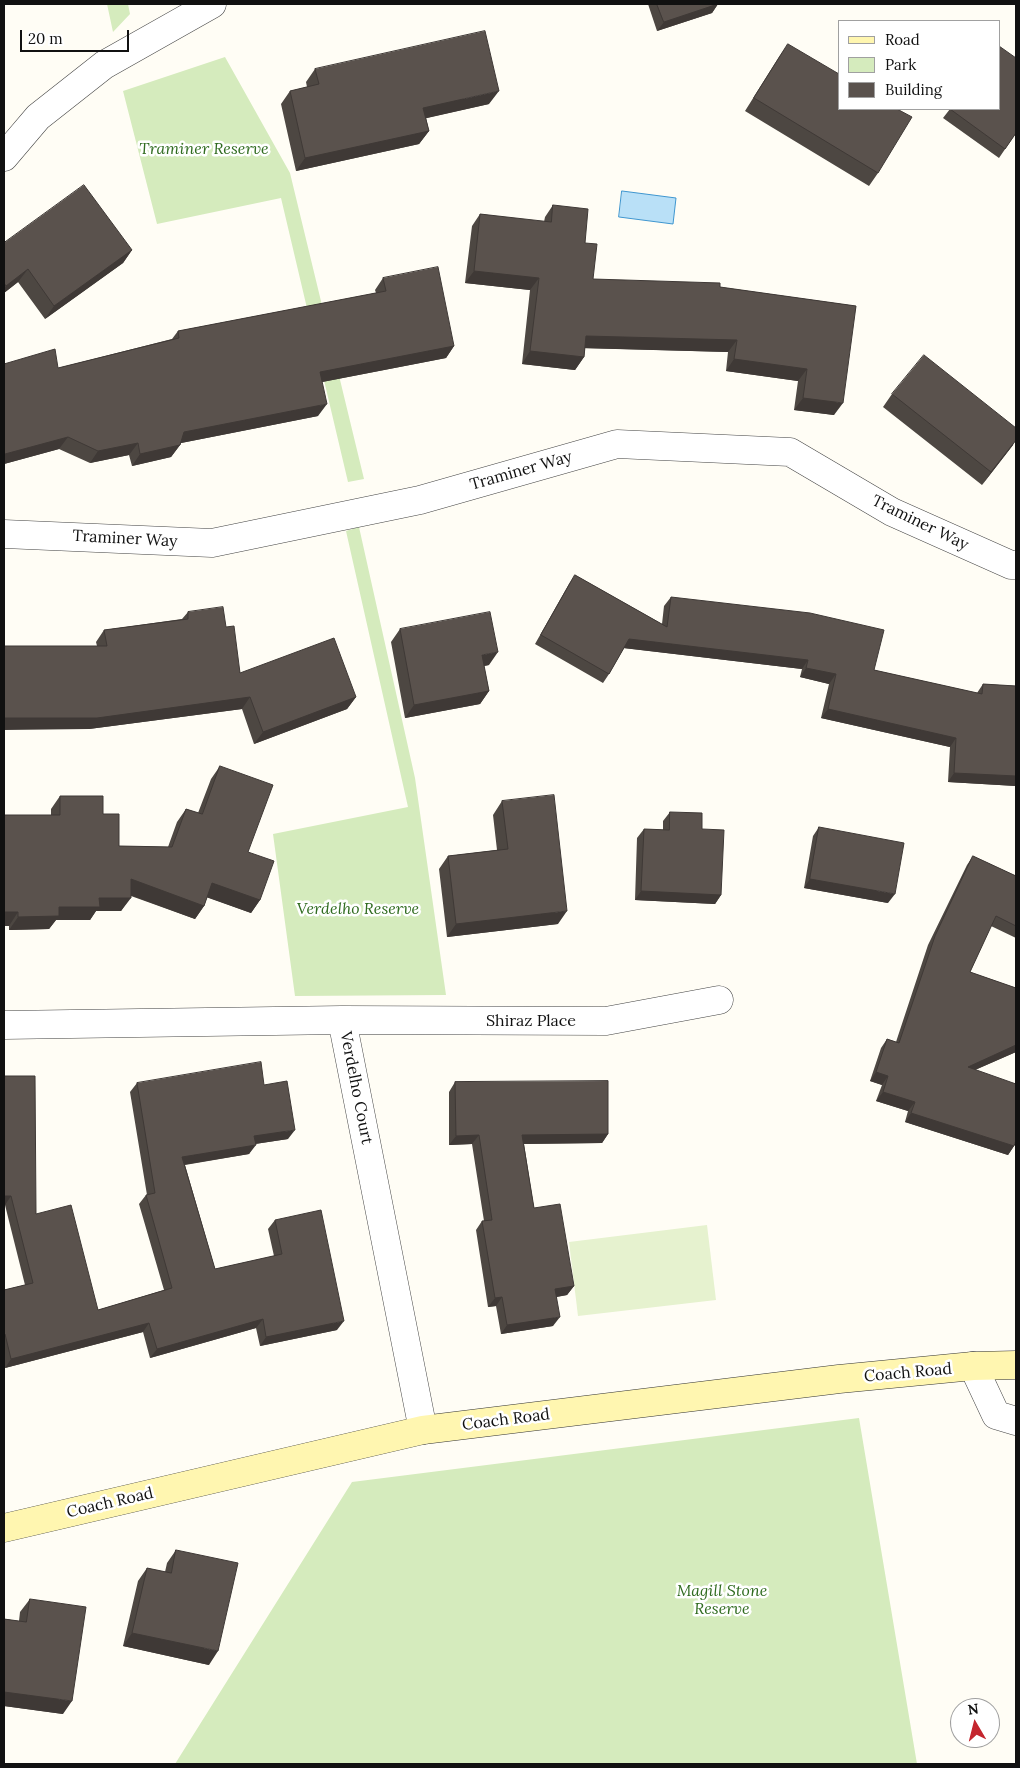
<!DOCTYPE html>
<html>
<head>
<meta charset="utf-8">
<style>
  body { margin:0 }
  #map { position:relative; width:1020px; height:1768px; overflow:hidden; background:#fffdf5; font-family:Lora,serif }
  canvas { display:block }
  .frame { position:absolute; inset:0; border:5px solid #111; pointer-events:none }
  .legend { position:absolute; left:838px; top:20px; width:162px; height:90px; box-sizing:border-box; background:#fff; border:1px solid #a0a0a0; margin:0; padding:6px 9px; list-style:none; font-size:15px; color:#111 }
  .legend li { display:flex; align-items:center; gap:10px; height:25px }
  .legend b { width:25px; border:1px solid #a0a0a0 }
  .north { position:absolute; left:950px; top:1698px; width:50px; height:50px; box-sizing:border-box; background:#fff; border:1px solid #a0a0a0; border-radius:50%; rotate:352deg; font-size:14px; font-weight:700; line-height:20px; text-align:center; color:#111 }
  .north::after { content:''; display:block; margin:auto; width:18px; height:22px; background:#c4262e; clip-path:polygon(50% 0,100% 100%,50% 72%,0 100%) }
  .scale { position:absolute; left:20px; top:30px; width:109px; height:22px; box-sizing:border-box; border:2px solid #111; border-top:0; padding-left:6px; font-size:15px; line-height:18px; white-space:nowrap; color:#111; -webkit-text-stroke:4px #fff; paint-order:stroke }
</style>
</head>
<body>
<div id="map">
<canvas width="1020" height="1768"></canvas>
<div class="frame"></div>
<ul class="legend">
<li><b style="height:6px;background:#fff6b0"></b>Road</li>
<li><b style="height:14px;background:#d5ebbd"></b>Park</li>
<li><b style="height:14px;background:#5a524d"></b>Building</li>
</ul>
<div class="north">N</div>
<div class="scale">20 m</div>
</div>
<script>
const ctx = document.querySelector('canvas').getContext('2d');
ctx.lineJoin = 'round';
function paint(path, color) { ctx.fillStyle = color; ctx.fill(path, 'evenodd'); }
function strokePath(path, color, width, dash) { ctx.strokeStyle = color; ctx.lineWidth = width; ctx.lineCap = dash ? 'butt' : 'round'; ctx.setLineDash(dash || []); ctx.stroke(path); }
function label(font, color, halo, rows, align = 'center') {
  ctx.font = font + ' Lora,serif'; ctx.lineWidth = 5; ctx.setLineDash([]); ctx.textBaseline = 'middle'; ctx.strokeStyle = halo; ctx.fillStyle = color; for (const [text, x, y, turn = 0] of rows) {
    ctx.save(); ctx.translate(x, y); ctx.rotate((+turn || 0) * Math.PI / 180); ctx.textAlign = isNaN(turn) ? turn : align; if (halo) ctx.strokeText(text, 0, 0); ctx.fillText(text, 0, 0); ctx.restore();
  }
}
const green = new Path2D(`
  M 107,4 L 128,4 L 130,14 L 113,32 Z
  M 225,57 L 290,173 L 364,479 L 348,482 L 281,198 L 157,224 L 123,91 Z
  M 359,527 L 415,778 L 446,995 L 295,996 L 273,834 L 408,807 L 346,531 Z
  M 859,1418 L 917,1764 L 175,1764 L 352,1482 Z`);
const pitch = new Path2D(`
  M 707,1225 L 716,1300 L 578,1316 L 569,1242 Z`);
const water = new Path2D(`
  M 622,191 L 676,198 L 673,224 L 619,217 Z`);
const street = new Path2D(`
  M 4,157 L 38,117 L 104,65 L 212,4
  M 4,534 L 212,543 L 420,500 L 617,444 L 790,452 L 892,512 L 1011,565 L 1016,565
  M 342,1020 L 606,1021 L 719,1000
  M 4,1025 L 342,1020 L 423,1430
  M 973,1366 L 996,1415 L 1016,1421`);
const secondary = new Path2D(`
  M 4,1528 L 423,1430 L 839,1379 L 973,1366 L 1016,1365`);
const wall = new Path2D(`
  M 648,4 L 718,4 L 712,13 L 657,31 Z
  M 788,44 L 878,173 L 869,186 L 745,111 L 779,57 Z
  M 315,69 L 489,104 L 426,118 L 429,131 L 419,144 L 296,171 L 281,104 L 290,91 L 307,87 L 306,82 Z
  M 950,109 L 1016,133 L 999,158 L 943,118 Z
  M 553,205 L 585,243 L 593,279 L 720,287 L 856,306 L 834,415 L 794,410 L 798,381 L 726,371 L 728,352 L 585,348 L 584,357 L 575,370 L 522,364 L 530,290 L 465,283 L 472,226 L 480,214 L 544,222 L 545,217 Z
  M 4,243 L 132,250 L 123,263 L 45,319 L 18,282 L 4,293 Z
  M 383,278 L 454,346 L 446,358 L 322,382 L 318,416 L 181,443 L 180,445 L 171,457 L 132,466 L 129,455 L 90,463 L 59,449 L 4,464 L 4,364 L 58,368 L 172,339 L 178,331 L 376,293 L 375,290 Z
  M 892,394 L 1013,445 L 982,485 L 883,407 Z
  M 575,575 L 662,624 L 664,606 L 671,597 L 874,670 L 977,693 L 983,684 L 1016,686 L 1016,786 L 948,782 L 950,747 L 821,718 L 829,684 L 800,677 L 802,669 L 624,648 L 609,674 L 603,683 L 535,644 L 569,584 Z
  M 188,612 L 226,627 L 240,673 L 356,697 L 347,709 L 254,744 L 242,709 L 89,729 L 97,646 L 96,642 L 104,630 L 182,619 Z
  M 400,629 L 489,665 L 484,666 L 489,691 L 480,704 L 405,718 L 391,642 Z
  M 220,766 L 248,852 L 260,900 L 251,913 L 207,897 L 204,906 L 195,919 L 131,896 L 121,911 L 96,911 L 90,920 L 56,920 L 49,929 L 9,930 L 9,926 L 4,926 L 4,815 L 51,815 L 51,809 L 60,796 L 103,814 L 119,846 L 168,847 L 177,822 L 186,809 L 198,813 L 211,779 Z
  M 502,801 L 558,924 L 447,937 L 439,869 L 448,856 L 497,850 L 493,815 Z
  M 670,812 L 721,895 L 715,904 L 635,900 L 637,838 L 644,829 L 663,830 L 663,821 Z
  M 819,827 L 888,903 L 804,888 L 813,836 Z
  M 973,856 L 1016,876 L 1016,938 L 991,926 L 970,972 L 1016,988 L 1016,1052 L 975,1070 L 1014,1146 L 1008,1155 L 905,1122 L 908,1111 L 876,1101 L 882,1085 L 870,1081 L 881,1048 L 887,1039 L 896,1042 L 928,945 L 967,865 Z
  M 4,1076 L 36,1214 L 98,1310 L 164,1290 L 139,1204 L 146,1195 L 147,1195 L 130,1092 L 137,1083 L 264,1085 L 288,1139 L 255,1144 L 249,1154 L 185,1165 L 215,1269 L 274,1256 L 268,1229 L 275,1220 L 337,1330 L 260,1346 L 256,1328 L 150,1358 L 143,1332 L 5,1368 L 4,1364 L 4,1290 L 25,1285 L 5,1205 L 4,1205 Z
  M 455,1082 L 608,1134 L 602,1143 L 524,1144 L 534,1208 L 574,1286 L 567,1295 L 557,1297 L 553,1326 L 501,1334 L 496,1306 L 488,1307 L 476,1230 L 482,1221 L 484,1221 L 472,1144 L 449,1145 L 449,1092 Z
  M 176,1550 L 209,1665 L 123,1646 L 138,1581 L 147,1568 L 165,1572 L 167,1563 Z
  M 30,1599 L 63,1714 L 4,1706 L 4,1619 L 19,1621 L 20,1612 Z`);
const shadedWall = new Path2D(`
  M 718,4 L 712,13 L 657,31 L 664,22 Z
  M 499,91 L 489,104 L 414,121 L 423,108 Z
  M 429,131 L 419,144 L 296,171 L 305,158 Z
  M 132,250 L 123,263 L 45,319 L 54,306 Z
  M 28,269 L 18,282 L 4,293 L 4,288 L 6,286 Z
  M 474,271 L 539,278 L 530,290 L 465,283 Z
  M 586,336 L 737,340 L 728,352 L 578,348 Z
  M 454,346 L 446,358 L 312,384 L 320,372 Z
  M 530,351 L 584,357 L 575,370 L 522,364 Z
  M 734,359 L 807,369 L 798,381 L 726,371 Z
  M 803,398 L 843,403 L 834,415 L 794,410 Z
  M 327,404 L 318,416 L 176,444 L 184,432 Z
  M 68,437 L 59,449 L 4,464 L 4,456 L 5,454 Z
  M 1016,440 L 1013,445 L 982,485 L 991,472 Z
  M 138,443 L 129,455 L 90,463 L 98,451 Z
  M 180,445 L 171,457 L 132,466 L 140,454 Z
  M 629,639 L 808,660 L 802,669 L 623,648 Z
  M 498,652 L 489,665 L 473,668 L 482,655 Z
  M 806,668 L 836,674 L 829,684 L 800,677 Z
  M 489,691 L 480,704 L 405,718 L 414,705 Z
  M 250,697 L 242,709 L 89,729 L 4,730 L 4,718 Z
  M 356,697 L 347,709 L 254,744 L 263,732 Z
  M 828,709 L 956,738 L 950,747 L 821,718 Z
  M 954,773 L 1016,776 L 1016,786 L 948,782 Z
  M 131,879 L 204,906 L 195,919 L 122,892 Z
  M 810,879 L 895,894 L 888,903 L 804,888 Z
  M 212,883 L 260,900 L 251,913 L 203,896 Z
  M 641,891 L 721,895 L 715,904 L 635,900 Z
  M 99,898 L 131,898 L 121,911 L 96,911 L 90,920 L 56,920 L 49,929 L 9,930 L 18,917 Z
  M 567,911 L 558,924 L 447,937 L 456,924 Z
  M 4,912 L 18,912 L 9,926 L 4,926 Z
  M 1016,1045 L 1016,1052 L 961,1076 L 968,1067 Z
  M 876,1072 L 888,1076 L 882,1085 L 870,1081 Z
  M 883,1092 L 915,1102 L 908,1111 L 876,1101 Z
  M 911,1113 L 1014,1146 L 1008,1155 L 905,1122 Z
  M 295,1130 L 288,1139 L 248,1145 L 254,1136 Z
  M 608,1134 L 602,1143 L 516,1144 L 522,1135 Z
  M 479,1135 L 472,1144 L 449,1145 L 456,1136 Z
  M 256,1145 L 249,1154 L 176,1166 L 182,1157 Z
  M 4,1196 L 11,1196 L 5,1205 L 4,1205 Z
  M 574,1286 L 567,1295 L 549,1298 L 555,1289 Z
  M 502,1297 L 496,1306 L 488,1307 L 495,1298 Z
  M 560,1317 L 553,1326 L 501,1334 L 507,1325 Z
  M 263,1319 L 256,1328 L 150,1358 L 157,1349 Z
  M 344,1321 L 337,1330 L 260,1346 L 266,1337 Z
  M 149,1323 L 143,1332 L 5,1368 L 11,1359 Z
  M 132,1633 L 218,1651 L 209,1665 L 123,1646 Z
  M 4,1692 L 72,1701 L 63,1714 L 4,1706 Z`);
const building = new Path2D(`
  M 657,4 L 718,4 L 664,22 Z
  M 485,31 L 499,91 L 423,108 L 429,131 L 305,158 L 290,91 L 319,84 L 315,69 Z
  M 788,44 L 839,74 L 839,109 L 897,109 L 912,117 L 878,173 L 754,98 Z
  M 999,46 L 1016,58 L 1016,133 L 1005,149 L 950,109 L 999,109 Z
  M 84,185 L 132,250 L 54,306 L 28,269 L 6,286 L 4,283 L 4,243 Z
  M 553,205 L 588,209 L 585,243 L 597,244 L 593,279 L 720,283 L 720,287 L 856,306 L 843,403 L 803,398 L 807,369 L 734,359 L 737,340 L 586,336 L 584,357 L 530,351 L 539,278 L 474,271 L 480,214 L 551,222 Z
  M 438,267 L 454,346 L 320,372 L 327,404 L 184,432 L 180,445 L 140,454 L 138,443 L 98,451 L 68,437 L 5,454 L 4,453 L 4,364 L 55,349 L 58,368 L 179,338 L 178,331 L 386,291 L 383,278 Z
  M 924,355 L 1016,428 L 1016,440 L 991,472 L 892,394 Z
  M 575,575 L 667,627 L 671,597 L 810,613 L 884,630 L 874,670 L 982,694 L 983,684 L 1016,686 L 1016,776 L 954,773 L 956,738 L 828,709 L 836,674 L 806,668 L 808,660 L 629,639 L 609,674 L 541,635 Z
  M 223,607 L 226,627 L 234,626 L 240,673 L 334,638 L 356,697 L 263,732 L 250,697 L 97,718 L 4,718 L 4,646 L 107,646 L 104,630 L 188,619 L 188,612 Z
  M 490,612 L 498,652 L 482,655 L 489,691 L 414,705 L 400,629 Z
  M 220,766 L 273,785 L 248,852 L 274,861 L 260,900 L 212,883 L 204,906 L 131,879 L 131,898 L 99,898 L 100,907 L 59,907 L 59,916 L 18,917 L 18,912 L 4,912 L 4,815 L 60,815 L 60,796 L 103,796 L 103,814 L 119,814 L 119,846 L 172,847 L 186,809 L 202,814 Z
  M 554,795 L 567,911 L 456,924 L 448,856 L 508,849 L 502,801 Z
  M 670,812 L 702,813 L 702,829 L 724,830 L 721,895 L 641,891 L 644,829 L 669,830 Z
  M 819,827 L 904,843 L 895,894 L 810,879 Z
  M 973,856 L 1016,876 L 1016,926 L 996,916 L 970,972 L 1016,988 L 1016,1045 L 968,1067 L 1016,1084 L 1016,1140 L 1014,1146 L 911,1113 L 915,1102 L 883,1092 L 888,1076 L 876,1072 L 887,1039 L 899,1043 L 935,936 Z
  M 261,1062 L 264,1085 L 287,1081 L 295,1130 L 254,1136 L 256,1145 L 182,1157 L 215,1269 L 282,1254 L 275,1220 L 321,1210 L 344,1321 L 266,1337 L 263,1319 L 157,1349 L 149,1323 L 11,1359 L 5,1334 L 4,1334 L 4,1290 L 33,1283 L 11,1196 L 4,1196 L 4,1076 L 35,1076 L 36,1214 L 71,1205 L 98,1310 L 172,1288 L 146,1195 L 155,1193 L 137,1083 Z
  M 608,1081 L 608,1134 L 522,1135 L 534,1208 L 560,1204 L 574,1286 L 555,1289 L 560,1317 L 507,1325 L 502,1297 L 495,1298 L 482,1221 L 492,1220 L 479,1135 L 456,1136 L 455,1082 Z
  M 176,1550 L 238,1563 L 218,1651 L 132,1633 L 147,1568 L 171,1573 Z
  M 30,1599 L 86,1607 L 72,1701 L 4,1692 L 4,1619 L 26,1622 Z`);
const parkNames = [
  ["Traminer Reserve",204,149],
  ["Verdelho Reserve",358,909],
  ["Magill Stone",722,1591],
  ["Reserve",722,1609]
];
const streetNames = [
  ["Traminer Way",521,471,-16],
  ["Traminer Way",920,523,26],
  ["Traminer Way",125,539,3],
  ["Shiraz Place",531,1021],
  ["Verdelho Court",356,1088,79],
  ["Coach Road",908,1373,-5],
  ["Coach Road",506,1420,-7],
  ["Coach Road",110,1503,-13]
];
paint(green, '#d5ebbd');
paint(pitch, '#e6f2cf');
paint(water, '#b9e0f7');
strokePath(water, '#3f96cf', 1);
strokePath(street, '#444', 29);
strokePath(secondary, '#333', 29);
strokePath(street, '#fff', 28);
strokePath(secondary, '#fff6b0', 28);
paint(wall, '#4d4742');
paint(shadedWall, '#3f3936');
paint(building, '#5a524d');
strokePath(building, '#3f3936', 1);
label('italic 16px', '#2f6b1f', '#fff', parkNames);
label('16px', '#111', '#fff', streetNames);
</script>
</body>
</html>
